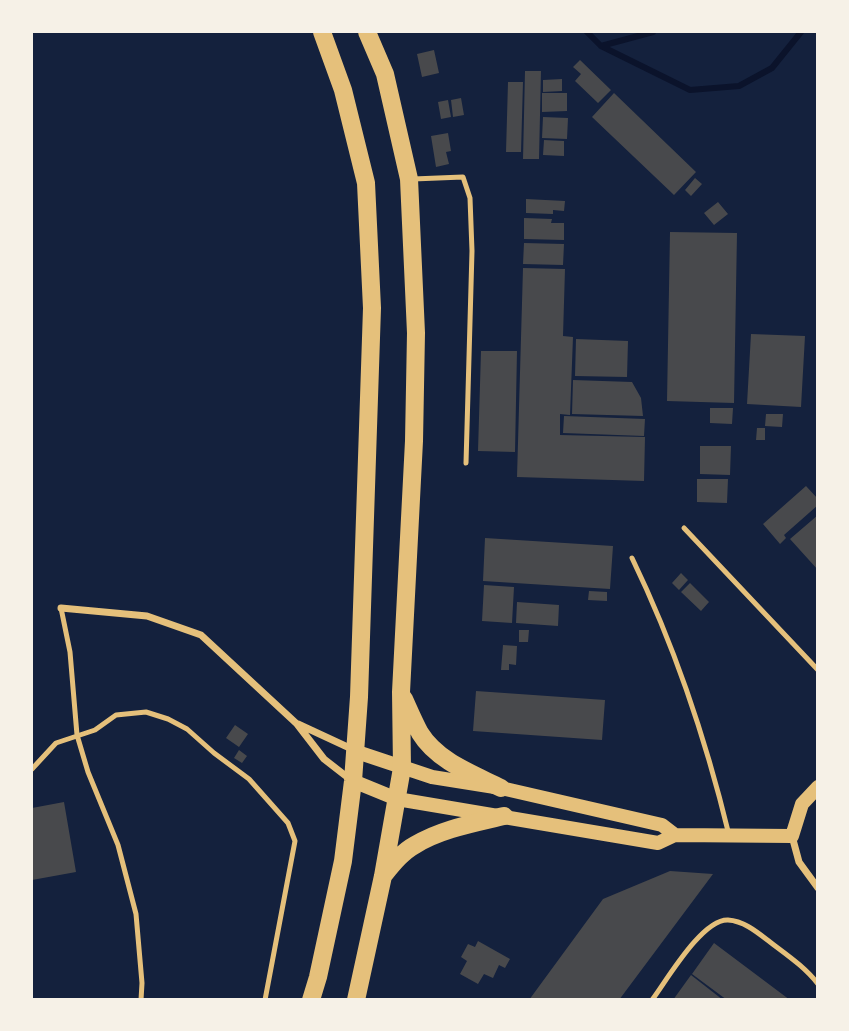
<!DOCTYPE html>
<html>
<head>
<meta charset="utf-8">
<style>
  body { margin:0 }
  #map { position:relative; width:849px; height:1031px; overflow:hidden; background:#14213d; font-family:Mulish,sans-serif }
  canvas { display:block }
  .frame { position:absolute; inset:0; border:33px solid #f6f1e7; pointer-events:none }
</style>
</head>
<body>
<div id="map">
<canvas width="849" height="1031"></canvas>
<div class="frame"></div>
</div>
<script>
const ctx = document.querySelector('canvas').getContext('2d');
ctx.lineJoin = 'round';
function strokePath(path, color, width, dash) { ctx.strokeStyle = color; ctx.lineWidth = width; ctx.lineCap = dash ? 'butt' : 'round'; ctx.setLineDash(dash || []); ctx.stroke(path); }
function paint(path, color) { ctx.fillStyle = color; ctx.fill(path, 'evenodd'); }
const stream = new Path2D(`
  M 587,32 L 601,46 L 653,32
  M 601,46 L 690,90 L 739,86 L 772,68 L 801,32`);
const building = new Path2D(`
  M 434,50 L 439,73 L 422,77 L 417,54 Z
  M 580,60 L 611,90 L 598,103 L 575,81 L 581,74 L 573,67 Z
  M 525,71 L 541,71 L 539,159 L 523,159 Z
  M 562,79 L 562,91 L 543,92 L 543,80 Z
  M 508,82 L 523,82 L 521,152 L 506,152 Z
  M 542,93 L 567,93 L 567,111 L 542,112 Z
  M 614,93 L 696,172 L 674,195 L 592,117 Z
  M 461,98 L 464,115 L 453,117 L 451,100 Z
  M 448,100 L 451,117 L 441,119 L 438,102 Z
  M 543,117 L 568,118 L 567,139 L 542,138 Z
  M 448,133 L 451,151 L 446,152 L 449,164 L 436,167 L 431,136 Z
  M 544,140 L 564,141 L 564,156 L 543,155 Z
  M 695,178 L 702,184 L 691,196 L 685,190 Z
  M 526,199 L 565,201 L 564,211 L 553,210 L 553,214 L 526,213 Z
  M 718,202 L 728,214 L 714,225 L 704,213 Z
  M 524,218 L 552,219 L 551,223 L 564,223 L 564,240 L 524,239 Z
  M 670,232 L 737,233 L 734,403 L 667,401 Z
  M 524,243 L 564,244 L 563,265 L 523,264 Z
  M 523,268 L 565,269 L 563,336 L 573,337 L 570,415 L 560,414 L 560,435 L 645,437 L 644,481 L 517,477 Z
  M 751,334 L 805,336 L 801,407 L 747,404 Z
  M 576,339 L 628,341 L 627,377 L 575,376 Z
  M 481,351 L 517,351 L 515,452 L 478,451 Z
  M 573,380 L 632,382 L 641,398 L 643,416 L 572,414 Z
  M 710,408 L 733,408 L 732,424 L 710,423 Z
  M 766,414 L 783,414 L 782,427 L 765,426 Z
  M 564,416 L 645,419 L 644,436 L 563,433 Z
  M 757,428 L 765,428 L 765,440 L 756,440 Z
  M 700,446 L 731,446 L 730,475 L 700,474 Z
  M 697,479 L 728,479 L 727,503 L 697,502 Z
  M 806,486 L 818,499 L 818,505 L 784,535 L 786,538 L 780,544 L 763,524 Z
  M 818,515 L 818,570 L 790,539 Z
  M 485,538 L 613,546 L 610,589 L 483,581 Z
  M 681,573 L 688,580 L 679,590 L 672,583 Z
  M 690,583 L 709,602 L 701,611 L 681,592 Z
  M 484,585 L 514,587 L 512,623 L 482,621 Z
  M 589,591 L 607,592 L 607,601 L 588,600 Z
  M 517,602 L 559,605 L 558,626 L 516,623 Z
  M 519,630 L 529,630 L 528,642 L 519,642 Z
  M 503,645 L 517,646 L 516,665 L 509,664 L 509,670 L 501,670 Z
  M 476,691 L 605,700 L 602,740 L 473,731 Z
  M 235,725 L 248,734 L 239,747 L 226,738 Z
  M 239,750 L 247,756 L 242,763 L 234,758 Z
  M 64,802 L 76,872 L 32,880 L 32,808 Z
  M 670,871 L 713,874 L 619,1000 L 529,1000 L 603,899 Z
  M 478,941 L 510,959 L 505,968 L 499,965 L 493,978 L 484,974 L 478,984 L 460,974 L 467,961 L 461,957 L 468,944 L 475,947 Z
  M 714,943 L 790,1000 L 727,1000 L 692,974 Z
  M 691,975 L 723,1000 L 673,1000 Z`);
const service = new Path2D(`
  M 413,179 L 463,177 L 470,198 L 472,251 L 466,463
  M 684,528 L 818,670
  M 632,558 C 675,647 706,740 729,835
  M 61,608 L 70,652 L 77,735 L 88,772 L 118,845 L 136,914 L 142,983 L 141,1000
  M 32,769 L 56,743 L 95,730 L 116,715 L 146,712 L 168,719 L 187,729 L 214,753 L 249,779 L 288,823 L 295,841 L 265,1000
  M 652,1000 C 667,980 702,919 728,920 C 744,921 757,932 770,942 C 787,955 805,967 818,984`);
const minor = new Path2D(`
  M 61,608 L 147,616 L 201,635 L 297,724 L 324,759 L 351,780
  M 298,724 L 354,750
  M 792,836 L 799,862 L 818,888`);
const secondary = new Path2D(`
  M 354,751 L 432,777 L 501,788 L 662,825 L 675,835
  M 353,781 L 397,799 L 658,843 L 675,835 L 792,836 L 802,804 L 818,787`);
const trunk = new Path2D(`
  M 404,699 C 409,710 414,722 420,733 C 437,761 473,774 501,788
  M 383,876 C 392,865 402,852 415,845 C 441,829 475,823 504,816
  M 311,1000 L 318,977 L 343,861 L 353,781 L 359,697 L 372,308 L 366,183 L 343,90 L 322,32
  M 356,1000 L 383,876 L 402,768 L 401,692 L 414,441 L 416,333 L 409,179 L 385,74 L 367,32`);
strokePath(stream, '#0b132b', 6);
paint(building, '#48494c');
strokePath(service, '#e5c07b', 5);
strokePath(minor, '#e5c07b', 7);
strokePath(secondary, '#e5c07b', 14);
strokePath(trunk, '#e5c07b', 18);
</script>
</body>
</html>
